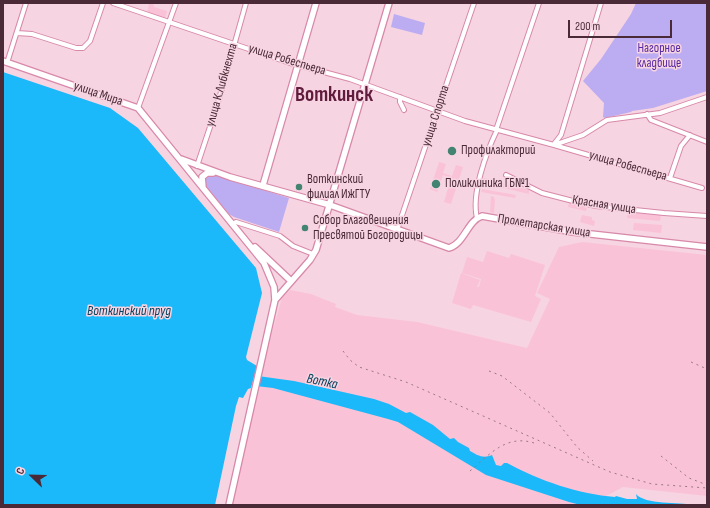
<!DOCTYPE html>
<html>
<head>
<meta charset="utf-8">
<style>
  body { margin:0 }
  #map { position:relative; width:710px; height:508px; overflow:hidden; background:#f7d4e1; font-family:"Sofia Sans Condensed",sans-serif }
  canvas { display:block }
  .frame { position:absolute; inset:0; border:4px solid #4b2a37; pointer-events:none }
  .north { position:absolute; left:12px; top:456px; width:40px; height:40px; -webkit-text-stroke:3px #f7d4e1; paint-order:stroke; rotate:293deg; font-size:11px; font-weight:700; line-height:16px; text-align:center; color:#4b2a37 }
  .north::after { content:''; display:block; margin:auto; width:14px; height:18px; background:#4b2a37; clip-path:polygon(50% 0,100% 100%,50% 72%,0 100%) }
  .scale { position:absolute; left:568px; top:20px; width:104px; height:18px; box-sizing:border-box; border:2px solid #4b2a37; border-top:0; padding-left:5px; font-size:12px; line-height:14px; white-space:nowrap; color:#4b2a37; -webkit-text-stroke:3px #f7d4e1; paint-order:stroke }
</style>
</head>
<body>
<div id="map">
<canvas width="710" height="508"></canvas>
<div class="frame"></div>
<div class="north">С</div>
<div class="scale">200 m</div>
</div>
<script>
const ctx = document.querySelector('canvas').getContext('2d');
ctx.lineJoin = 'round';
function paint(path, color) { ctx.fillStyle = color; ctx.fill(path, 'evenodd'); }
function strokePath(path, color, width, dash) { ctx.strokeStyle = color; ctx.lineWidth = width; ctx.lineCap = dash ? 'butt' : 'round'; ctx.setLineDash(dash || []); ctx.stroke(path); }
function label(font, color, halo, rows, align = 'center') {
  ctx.font = font + ' "Sofia Sans Condensed",sans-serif'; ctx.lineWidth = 3; ctx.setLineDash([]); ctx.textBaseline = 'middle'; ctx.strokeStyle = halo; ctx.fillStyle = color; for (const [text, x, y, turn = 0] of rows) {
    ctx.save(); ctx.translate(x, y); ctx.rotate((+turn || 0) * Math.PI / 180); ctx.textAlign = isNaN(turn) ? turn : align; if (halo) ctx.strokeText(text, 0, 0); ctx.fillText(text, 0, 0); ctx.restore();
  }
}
const built = new Path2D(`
  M 149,3 L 153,3 L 154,7 L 167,11 L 165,19 L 147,13 Z
  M 439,162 L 446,164 L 443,173 L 452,176 L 456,165 L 463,167 L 451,204 L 444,202 L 451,178 L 443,175 L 437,192 L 430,189 Z
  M 484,178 L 529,190 L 529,194 L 482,183 Z
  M 482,189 L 516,195 L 515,198 L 481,192 Z
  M 491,196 L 494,197 L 495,200 L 494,213 L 490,212 Z
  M 569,203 L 587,208 L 586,211 L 568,207 Z
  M 628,212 L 661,215 L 660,221 L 627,218 Z
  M 582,215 L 592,217 L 592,220 L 595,221 L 594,226 L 580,222 Z
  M 634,223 L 662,225 L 661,233 L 633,230 Z
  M 582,242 L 707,255 L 707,496 L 623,487 L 606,496 L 603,505 L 232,505 L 257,395 L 255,391 L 282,298 L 290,290 L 311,294 L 336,304 L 335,307 L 357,315 L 417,322 L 527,348 L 550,299 L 537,293 L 559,247 Z
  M 487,251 L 509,258 L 511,254 L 545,265 L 535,296 L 541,299 L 531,322 L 473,305 L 471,309 L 452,303 L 461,273 L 480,280 L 477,287 L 479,287 L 481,279 L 462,273 L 467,257 L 483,262 Z`);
const green = new Path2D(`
  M 636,3 L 707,3 L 707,91 L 653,108 L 632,111 L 631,112 L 605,118 L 603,117 L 604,103 L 583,81 L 601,59 L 631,14 Z
  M 394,14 L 425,23 L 422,35 L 391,27 Z
  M 212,174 L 289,198 L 279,232 L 234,217 L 229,214 L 205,185 L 205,176 Z`);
const water = new Path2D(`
  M 3,72 L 110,108 L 138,128 L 256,268 L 262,293 L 246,357 L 247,360 L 257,366 L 251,388 L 248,389 L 243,398 L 239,397 L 236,406 L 215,505 L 3,505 Z
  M 258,376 L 294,381 L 374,399 L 389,404 L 406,413 L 410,412 L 433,425 L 450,439 L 454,438 L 458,442 L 469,448 L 470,451 C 477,455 483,459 492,455 L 496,465 L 501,466 L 504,463 L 507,463 C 540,481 579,494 615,497 L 616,496 L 627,499 L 637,499 L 636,494 C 645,505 679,502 693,505 L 581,505 L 569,502 L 486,475 L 398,422 L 388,419 L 273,388 L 256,386 Z`);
const street = new Path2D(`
  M 113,3 L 290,63 L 350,79 L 465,121 L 554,145 L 702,188
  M 17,33 L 32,34 L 76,48 L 83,48 L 90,41 L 103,3
  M 7,63 L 26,3
  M 400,97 L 400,102 L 404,110
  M 138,108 L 176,3
  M 647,114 L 651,120 L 707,142
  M 496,130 L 539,3
  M 554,144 L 561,135 L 601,3
  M 554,145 L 583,135 L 607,120 L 660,113 L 707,97
  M 197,166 L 217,106 L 246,3
  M 506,175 L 542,193 L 573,201 L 596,206 L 664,213 L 707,216
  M 670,178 L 681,146 L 690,135
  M 477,218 C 471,194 486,153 497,130
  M 232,224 L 236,222 L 280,236 L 293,246 L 313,254
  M 397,230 L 474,3`);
const secondary = new Path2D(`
  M 3,61 L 138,108 L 264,263 L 274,287 L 275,300 L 229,505
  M 181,159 L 230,177 L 330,205 L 449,248 C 465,243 467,221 482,216 L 573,232 L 707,247
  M 263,185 L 316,3
  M 203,188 L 202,177 L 207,173 L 213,173
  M 255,247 L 291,281
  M 275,300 L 310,260 L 316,250 L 389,3`);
const rail = new Path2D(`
  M 343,351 L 350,360 L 359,367 L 406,382 L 610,472 L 652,484 L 707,488
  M 691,362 L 707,369
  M 489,371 L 502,376 L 550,413 L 577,447 L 593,461
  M 661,456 L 689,478 L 707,485
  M 470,471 C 489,455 506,434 534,443`);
const markers = [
  [452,151,5,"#438372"],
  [436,184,5,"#438372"],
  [299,187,4,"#438372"],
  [305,228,4,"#438372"]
];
const parkNames = [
  ["Нагорное",659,49],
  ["кладбище",659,64]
];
const streetNames = [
  ["улица Робеспьера",287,60,17],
  ["улица К.Либкнехта",222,85,-74],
  ["улица Мира",98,94,19],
  ["улица Спорта",436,116,-72],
  ["улица Робеспьера",628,166,16],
  ["Красная улица",604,205,9],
  ["Пролетарская улица",544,226,9]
];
const poiNames = [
  ["Профилакторий",461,151],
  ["Воткинский",307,180],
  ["филиал ИжГТУ",307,195],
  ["Поликлиника ГБ№1",445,184],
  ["Собор Благовещения",313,221],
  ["Пресвятой Богородицы",313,236]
];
const waterNames = [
  ["Воткинский пруд",129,311],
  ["Вотка",322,382,12]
];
const townNames = [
  ["Воткинск",334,96]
];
paint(built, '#fac2d7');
paint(green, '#bcadf2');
paint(water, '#1bb9fa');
strokePath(street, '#d888a9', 6);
strokePath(secondary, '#d888a9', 8);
strokePath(street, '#fff', 4);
strokePath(secondary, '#fff', 5.5);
strokePath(rail, '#9a7986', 1, [2, 4]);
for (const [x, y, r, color] of markers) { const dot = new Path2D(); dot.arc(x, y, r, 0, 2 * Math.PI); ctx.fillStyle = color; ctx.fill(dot); strokePath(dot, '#f7d4e1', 1.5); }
label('13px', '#562aa2', '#f7d4e1', parkNames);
label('13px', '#4b2a37', '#f7d4e1', streetNames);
label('13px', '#4b2a37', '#f7d4e1', poiNames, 'left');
label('italic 14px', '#06425d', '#f7d4e1', waterNames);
label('bold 21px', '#601b3d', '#f7d4e1', townNames);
</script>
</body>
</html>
